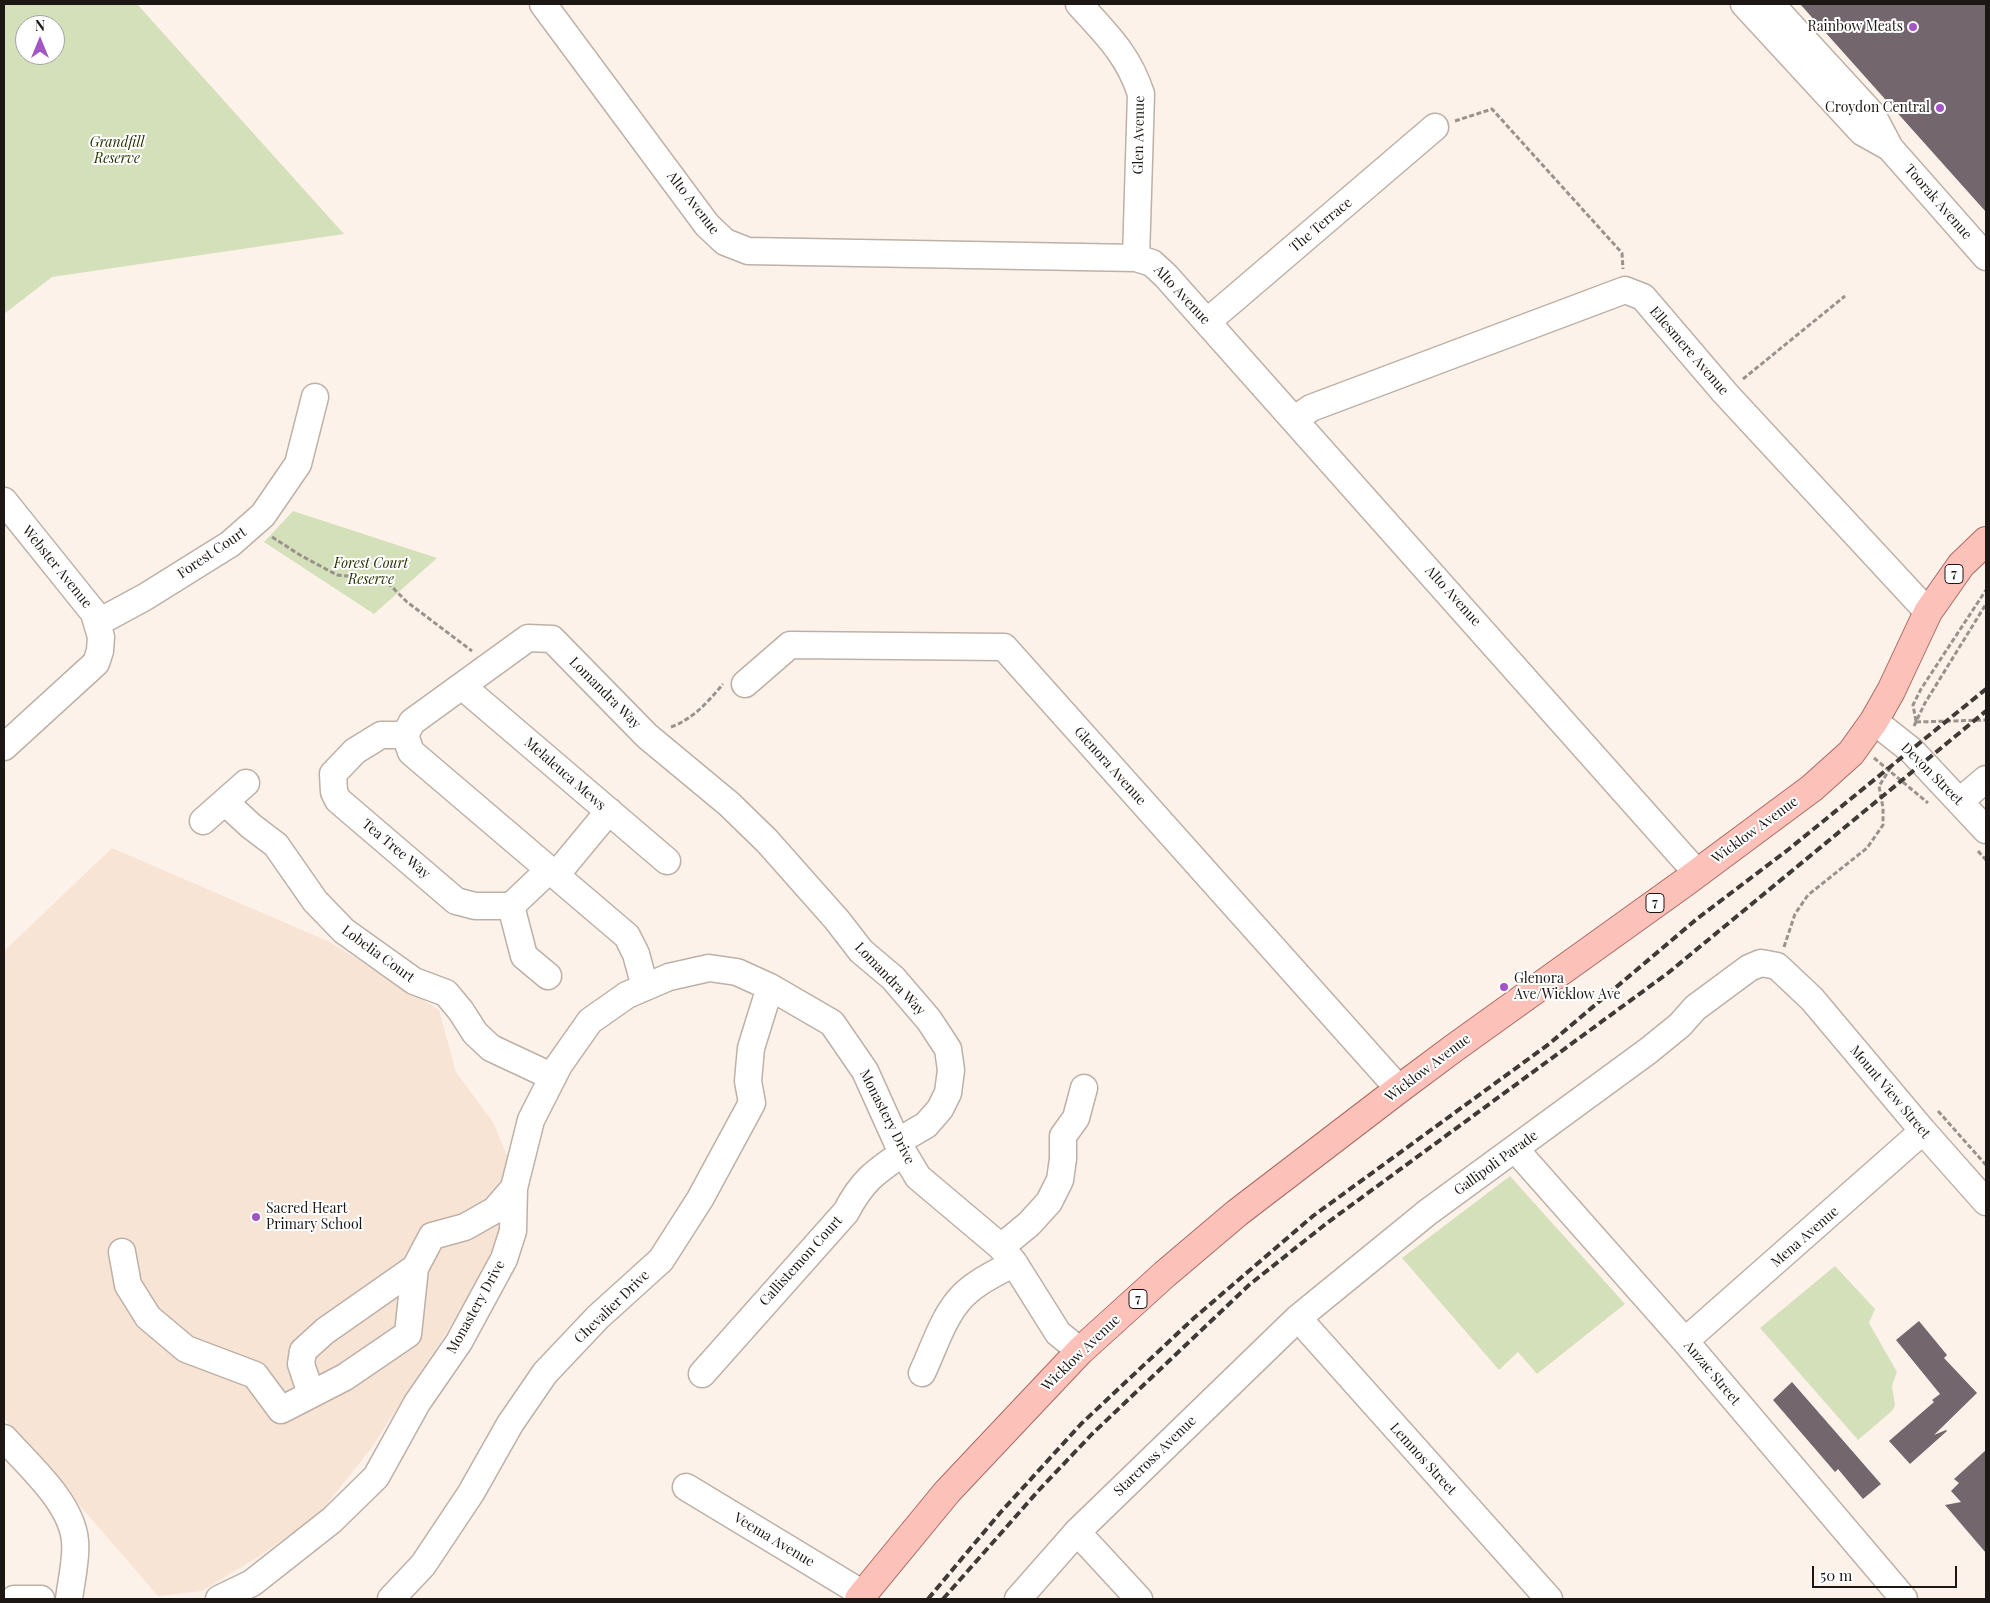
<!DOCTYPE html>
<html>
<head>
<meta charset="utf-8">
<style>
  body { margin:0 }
  #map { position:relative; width:1990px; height:1603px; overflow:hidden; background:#fdf2ea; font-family:"Playfair Display",serif }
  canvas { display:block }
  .frame { position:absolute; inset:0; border:5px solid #1c1714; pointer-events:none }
  .north { position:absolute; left:15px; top:15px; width:50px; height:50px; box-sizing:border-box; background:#fff; border:1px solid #a4a2a1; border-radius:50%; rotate:0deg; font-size:14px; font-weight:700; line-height:20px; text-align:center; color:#1c1714 }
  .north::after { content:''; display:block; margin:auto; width:18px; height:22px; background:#a354c5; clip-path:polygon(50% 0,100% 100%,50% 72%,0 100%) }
  .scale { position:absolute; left:1812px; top:1566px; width:145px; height:22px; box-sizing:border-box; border:2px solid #1c1714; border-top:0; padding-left:6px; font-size:15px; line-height:18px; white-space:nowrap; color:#1c1714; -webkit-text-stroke:4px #fff; paint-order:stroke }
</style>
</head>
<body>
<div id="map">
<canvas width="1990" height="1603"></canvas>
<div class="frame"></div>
<div class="north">N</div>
<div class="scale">50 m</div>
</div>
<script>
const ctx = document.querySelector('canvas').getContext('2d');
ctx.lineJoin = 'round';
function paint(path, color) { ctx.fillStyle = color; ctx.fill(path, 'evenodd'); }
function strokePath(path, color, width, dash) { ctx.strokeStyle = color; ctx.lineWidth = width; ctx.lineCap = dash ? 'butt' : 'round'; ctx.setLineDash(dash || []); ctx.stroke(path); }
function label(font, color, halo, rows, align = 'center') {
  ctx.font = font + ' "Playfair Display",serif'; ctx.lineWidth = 4; ctx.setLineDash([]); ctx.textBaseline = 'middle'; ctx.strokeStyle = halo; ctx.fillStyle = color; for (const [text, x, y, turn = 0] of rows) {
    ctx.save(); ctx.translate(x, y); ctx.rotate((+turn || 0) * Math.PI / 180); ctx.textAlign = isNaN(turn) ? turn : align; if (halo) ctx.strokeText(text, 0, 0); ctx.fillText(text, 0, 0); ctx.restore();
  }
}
const built = new Path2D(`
  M 112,848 L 330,942 L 439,1010 L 456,1072 L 493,1122 L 519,1184 L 502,1247 L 370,1450 L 318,1515 L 258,1557 L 202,1591 L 158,1596 L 4,1418 L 4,951 Z`);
const green = new Path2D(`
  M 4,4 L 137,4 L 344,234 L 52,277 L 4,314 ZM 25,25 L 55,25 L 55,55 L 25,55 Z
  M 293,511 L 437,558 L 374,614 L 264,542 Z
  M 1510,1176 L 1625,1304 L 1537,1374 L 1518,1352 L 1499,1370 L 1402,1258 Z
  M 1835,1266 L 1875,1309 L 1869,1323 L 1897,1372 L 1892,1386 L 1895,1405 L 1892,1411 L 1858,1440 L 1760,1328 Z`);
const building = new Path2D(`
  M 1800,4 L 1986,4 L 1986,212 Z
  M 1919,1321 L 1947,1355 L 1944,1358 L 1977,1393 L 1934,1435 L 1946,1430 L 1947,1431 L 1910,1464 L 1889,1441 L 1934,1402 L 1932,1400 L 1940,1394 L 1896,1340 Z
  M 1792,1382 L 1881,1484 L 1863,1499 L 1838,1469 L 1835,1472 L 1773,1400 Z
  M 1986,1450 L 1986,1553 L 1945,1505 L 1961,1502 L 1951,1491 L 1959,1483 L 1954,1479 Z`);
const path = new Path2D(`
  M 1455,121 L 1492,109 L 1622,253 L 1623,269
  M 1743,379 L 1845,296
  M 272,537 L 300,555 L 337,575 L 380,579 L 386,581 L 407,602 L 472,651
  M 1916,721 L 1913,705 L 1921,689 L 1986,590
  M 1916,722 L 1986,720
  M 1914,726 L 1925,703 L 1986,604
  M 671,727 C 693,719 708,702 723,684
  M 1874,758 L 1928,803
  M 1978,851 L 1986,860
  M 1784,947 L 1795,914 L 1808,895 L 1867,848 L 1883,825 L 1883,808 L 1879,786 L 1893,764
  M 1938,1111 L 1986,1165`);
const minor = new Path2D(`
  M 543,4 L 707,225 L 725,242 L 748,251 L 1136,258 L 1152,263 L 1166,276 L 1697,873
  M 1079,4 C 1106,34 1128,54 1141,94 L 1136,258
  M 1744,4 L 1862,132 L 1887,146
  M 1771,4 L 1872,114 L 1890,148 L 1986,257
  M 1207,322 L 1435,127
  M 1295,419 L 1311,408 L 1625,290 L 1643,297 L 1725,393 L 1928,612
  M 4,501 L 94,613 L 101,637 L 100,651 L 96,663 L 4,747
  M 97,623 L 145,597 L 230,544 L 263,515 L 298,464 L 315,397
  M 745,684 L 790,645 L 1004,647 L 1399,1089
  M 462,686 L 667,861
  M 1874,721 L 1912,751 L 1986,830
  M 405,735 L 381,735 L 355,751 L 333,774 L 334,792 L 338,800 L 456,901 L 475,906 L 511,906 L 550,869
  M 1960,801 L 1986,779
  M 225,802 L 251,826 L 276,845 L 315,901 L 344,931 L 414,981 L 446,993 L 461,1011 L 475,1033 L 491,1048 L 553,1077
  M 203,821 L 246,783
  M 556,875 L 609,811
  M 511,906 L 524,956 L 548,976
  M 645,987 L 636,954 L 627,936 L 411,752 L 405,735 L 412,722 L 528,638 L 552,639 L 647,736 L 729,804 L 767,841 L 837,920 L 861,951 L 893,978 L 929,1020 L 948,1049 L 951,1070 L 948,1093 L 940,1109 L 926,1125 L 897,1142
  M 1516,1150 L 1685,1341 L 1904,1599
  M 1001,1247 L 1029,1224 L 1049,1202 L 1060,1180 L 1063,1159 L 1063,1136 L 1076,1118 L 1084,1088
  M 122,1252 L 128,1285 L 148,1317 L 186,1349 L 255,1375 L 281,1410 L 345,1377 L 408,1334 L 415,1268
  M 1298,1318 L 1549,1599
  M 1685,1341 L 1923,1131
  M 922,1373 C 933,1350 942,1320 959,1300 C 973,1283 995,1274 1014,1263
  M 702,1374 L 846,1212 C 862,1181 875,1172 903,1153
  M 311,1394 L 301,1364 L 303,1351 L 325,1331 L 415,1268 L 432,1236 L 465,1227 L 495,1210 L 514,1188
  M 4,1438 C 29,1466 72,1503 75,1541 C 77,1558 71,1582 69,1599
  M 686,1487 L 863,1594
  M 1077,1532 L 1139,1599
  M 14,1599 L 41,1599
  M 219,1599 L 252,1583 L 332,1520 L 376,1477 L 417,1403 L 459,1342 L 504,1259 L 513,1231 L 514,1188 L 531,1120 L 559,1065 L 590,1021 L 627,995 L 669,977 L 709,968 L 737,972 L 770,987 L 832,1023 L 865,1071 L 897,1142 L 918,1177 L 1001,1247 L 1014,1263 L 1058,1333 L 1080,1351
  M 391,1599 L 423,1565 L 471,1493 L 510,1424 L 545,1373 L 598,1317 L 661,1260 L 700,1199 L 752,1103 L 748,1081 L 751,1048 L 770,987
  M 1018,1599 L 1077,1532 L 1298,1318 L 1428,1212 L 1648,1051 L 1680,1025 L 1695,1008 L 1749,968 L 1761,963 L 1777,966 L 1812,999 L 1923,1131 L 1986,1202`);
const major = new Path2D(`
  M 859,1599 L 947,1492 L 1028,1406 L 1080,1351 L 1165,1274 L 1237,1213 L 1399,1089 L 1454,1048 L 1684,883 L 1812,788 L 1851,753 L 1874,721 L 1891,691 L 1928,612 L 1961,565 L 1986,541`);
const rail = new Path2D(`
  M 928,1599 L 1000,1513 L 1081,1424 L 1194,1318 L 1313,1216 L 1549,1044 L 1698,918 L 1789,849 L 1986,689
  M 943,1599 L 1039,1490 L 1092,1434 L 1249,1285 L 1327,1223 L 1668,973 L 1986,711`);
const markers = [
  [1913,27,5,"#a354c5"],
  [1940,108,5,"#a354c5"],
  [1504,987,5,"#a354c5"],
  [256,1217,5,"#a354c5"]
];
const shields = [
  [1954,574,18],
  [1655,903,18],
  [1138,1299,18]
];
const shieldNames = [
  ["7",1954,574],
  ["7",1655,903],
  ["7",1138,1299]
];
const poiNames = [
  ["Rainbow Meats",1903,27],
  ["Croydon Central",1930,108],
  ["Glenora",1514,979,"left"],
  ["Ave/Wicklow Ave",1514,995,"left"],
  ["Sacred Heart",266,1209,"left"],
  ["Primary School",266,1225,"left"]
];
const streetNames = [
  ["Glen Avenue",1139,135,-89],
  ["Toorak Avenue",1938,202,49],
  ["Alto Avenue",693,203,52],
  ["The Terrace",1321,225,-40],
  ["Alto Avenue",1182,295,47],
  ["Ellesmere Avenue",1689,351,49],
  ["Forest Court",212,553,-34],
  ["Webster Avenue",57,567,51],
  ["Alto Avenue",1453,596,48],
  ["Lomandra Way",605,693,45],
  ["Glenora Avenue",1110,766,48],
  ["Melaleuca Mews",565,774,41],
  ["Devon Street",1932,774,45],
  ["Wicklow Avenue",1755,830,-36],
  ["Tea Tree Way",396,849,40],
  ["Lobelia Court",378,954,36],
  ["Lomandra Way",890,979,46],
  ["Wicklow Avenue",1428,1068,-37],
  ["Mount View Street",1890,1092,50],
  ["Monastery Drive",887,1117,63],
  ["Gallipoli Parade",1496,1163,-36],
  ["Mena Avenue",1805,1237,-41],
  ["Callistemon Court",801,1261,-48],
  ["Monastery Drive",476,1307,-61],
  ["Chevalier Drive",612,1307,-44],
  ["Wicklow Avenue",1081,1353,-44],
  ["Anzac Street",1712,1373,50],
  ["Starcross Avenue",1155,1456,-44],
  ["Lemnos Street",1423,1459,48],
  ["Veema Avenue",774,1540,31]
];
const parkNames = [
  ["Grandfill",117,143],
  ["Reserve",117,159],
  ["Forest Court",371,564],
  ["Reserve",371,580]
];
paint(built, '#f8e4d5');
paint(green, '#d4e0b9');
paint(building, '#73666c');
strokePath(minor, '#bdb0a6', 29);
strokePath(major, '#ac6a61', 30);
strokePath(path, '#9a928c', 3, [5, 2.5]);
strokePath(minor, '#fff', 26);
strokePath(major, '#fcc1b9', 28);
strokePath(rail, '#403a37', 4, [8, 4]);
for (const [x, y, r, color] of markers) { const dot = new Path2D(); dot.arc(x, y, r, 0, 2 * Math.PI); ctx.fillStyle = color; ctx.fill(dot); strokePath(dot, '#fff', 2); }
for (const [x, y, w] of shields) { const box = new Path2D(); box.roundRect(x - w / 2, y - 9.5, w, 19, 4); ctx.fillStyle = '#fff'; ctx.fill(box); strokePath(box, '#1c1714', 1); }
label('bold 12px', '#1c1714', null, shieldNames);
label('14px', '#1c1714', '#fff', poiNames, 'right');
label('14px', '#1c1714', '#fff', streetNames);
label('italic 14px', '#273200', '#fff', parkNames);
</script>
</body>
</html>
